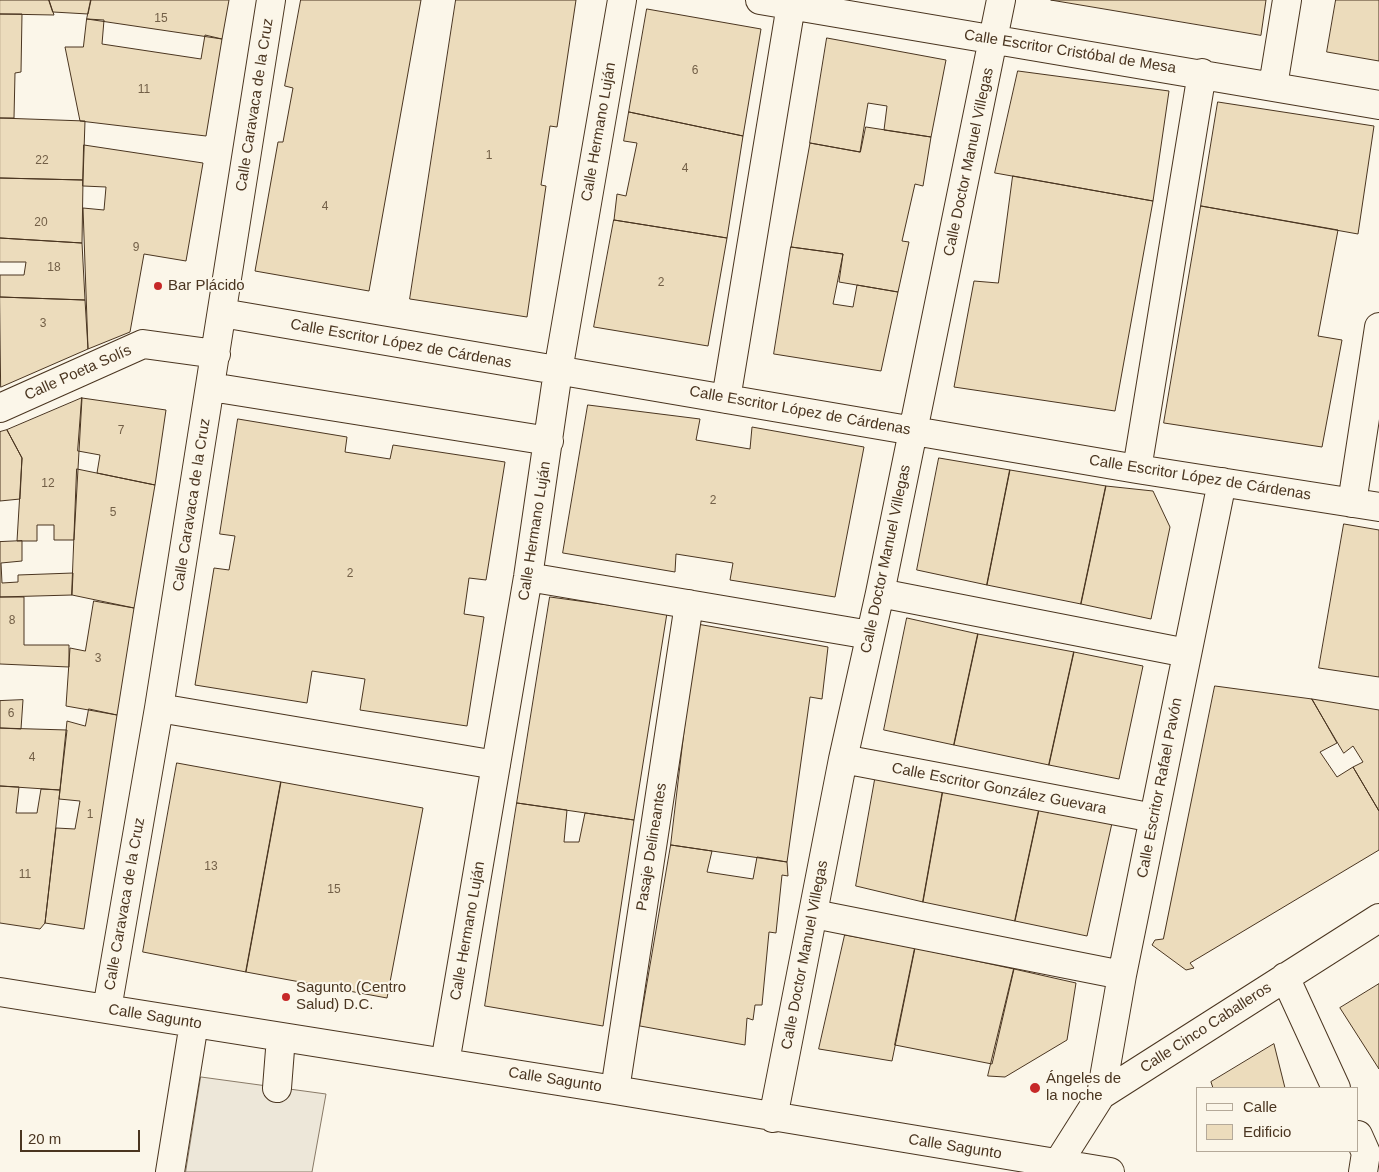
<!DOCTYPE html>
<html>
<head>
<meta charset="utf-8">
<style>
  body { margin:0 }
  #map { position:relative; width:1379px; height:1172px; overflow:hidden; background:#fbf6e9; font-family:Arial,sans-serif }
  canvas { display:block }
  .legend { position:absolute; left:1196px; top:1087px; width:162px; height:65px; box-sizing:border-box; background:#fbf6e9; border:1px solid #b4a999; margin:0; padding:6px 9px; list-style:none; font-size:15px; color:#4a3520 }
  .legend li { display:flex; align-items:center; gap:10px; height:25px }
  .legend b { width:25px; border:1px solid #b4a999 }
  .scale { position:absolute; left:20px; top:1130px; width:120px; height:22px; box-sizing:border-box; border:2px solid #4a3520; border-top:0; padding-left:6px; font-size:15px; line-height:18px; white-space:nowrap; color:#4a3520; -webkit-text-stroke:4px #fbf6e9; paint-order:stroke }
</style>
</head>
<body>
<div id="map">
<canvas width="1379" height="1172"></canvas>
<ul class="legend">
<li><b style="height:6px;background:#fbf6e9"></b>Calle</li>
<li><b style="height:14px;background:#ecdcbc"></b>Edificio</li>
</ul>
<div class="scale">20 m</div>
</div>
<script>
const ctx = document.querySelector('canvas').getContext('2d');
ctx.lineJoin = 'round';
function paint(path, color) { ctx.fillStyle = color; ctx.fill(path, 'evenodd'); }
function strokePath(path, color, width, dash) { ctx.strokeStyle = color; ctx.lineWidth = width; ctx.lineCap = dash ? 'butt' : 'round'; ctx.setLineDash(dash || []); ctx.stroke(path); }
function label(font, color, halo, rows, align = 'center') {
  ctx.font = font + ' Arial,sans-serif'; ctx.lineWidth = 4; ctx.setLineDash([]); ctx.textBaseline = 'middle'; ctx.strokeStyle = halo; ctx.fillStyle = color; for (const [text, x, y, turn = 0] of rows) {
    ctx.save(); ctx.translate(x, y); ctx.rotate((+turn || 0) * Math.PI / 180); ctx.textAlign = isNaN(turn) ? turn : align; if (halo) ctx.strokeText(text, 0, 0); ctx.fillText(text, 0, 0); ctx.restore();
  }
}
const parking = new Path2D(`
  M 201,1077 L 326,1094 L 312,1172 L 186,1172 Z`);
const building = new Path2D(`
  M 0,0 L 49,0 L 54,15 L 0,14 Z
  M 49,0 L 91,0 L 88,14 L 53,12 Z
  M 91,0 L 229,0 L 222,39 L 87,19 Z
  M 301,0 L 421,0 L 369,291 L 255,271 L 278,142 L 283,142 L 293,88 L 285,86 Z
  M 456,0 L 576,0 L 557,127 L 550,126 L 541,185 L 546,186 L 527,317 L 410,299 Z
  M 1051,0 L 1266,0 L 1261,35 Z
  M 1336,0 L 1379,0 L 1379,61 L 1327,52 Z
  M 647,9 L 761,29 L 743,136 L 629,112 Z
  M 0,14 L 22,14 L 21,72 L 15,73 L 14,118 L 0,118 Z
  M 87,19 L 104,20 L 102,44 L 201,59 L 205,35 L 222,39 L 206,136 L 80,121 L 65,47 L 83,47 Z
  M 827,38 L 946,60 L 931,137 L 884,130 L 887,106 L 868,103 L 860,152 L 810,143 Z
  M 1018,71 L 1169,91 L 1153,201 L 995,173 Z
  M 1218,102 L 1374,126 L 1358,234 L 1201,206 Z
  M 629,112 L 743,136 L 727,238 L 614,220 L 617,194 L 626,196 L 637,143 L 624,141 Z
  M 0,118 L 85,121 L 83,180 L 0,178 Z
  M 866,127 L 931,137 L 923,186 L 915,184 L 902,241 L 909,242 L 898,292 L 839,282 L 843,254 L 791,247 L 810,143 L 860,152 Z
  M 84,145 L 203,163 L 186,261 L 144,254 L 130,332 L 88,349 L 83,208 L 104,210 L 106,187 L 83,186 Z
  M 1013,176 L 1153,201 L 1115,411 L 954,387 L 974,281 L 998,283 Z
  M 0,178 L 83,180 L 82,243 L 0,238 Z
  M 1201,206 L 1338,230 L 1318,336 L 1342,340 L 1322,447 L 1164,423 Z
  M 614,220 L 727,238 L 708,346 L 594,327 Z
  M 0,238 L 82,243 L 85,300 L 0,297 L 0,275 L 24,275 L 26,262 L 0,262 Z
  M 791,247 L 843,254 L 833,304 L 853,307 L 857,285 L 898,292 L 881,371 L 774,354 Z
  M 0,297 L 85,300 L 88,349 L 1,387 Z
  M 82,398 L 166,410 L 155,485 L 97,473 L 100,455 L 78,451 Z
  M 82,398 L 74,540 L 54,540 L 54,525 L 37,525 L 37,541 L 17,541 L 22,458 L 7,430 Z
  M 588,405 L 700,419 L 696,440 L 750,449 L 752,427 L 864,447 L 835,597 L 730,580 L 733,563 L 676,554 L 675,572 L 563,553 Z
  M 238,419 L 347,437 L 345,452 L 390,459 L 393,445 L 505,462 L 486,580 L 469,578 L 464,614 L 484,617 L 467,726 L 360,710 L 365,679 L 312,671 L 307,703 L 195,685 L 214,568 L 229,570 L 235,536 L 220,534 Z
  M 7,430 L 22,458 L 20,499 L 0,501 L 0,432 Z
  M 939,458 L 1010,470 L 987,585 L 917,570 Z
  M 77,469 L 155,485 L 134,608 L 72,595 Z
  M 1010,470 L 1106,486 L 1081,604 L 987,585 Z
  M 1106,486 L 1153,491 L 1170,527 L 1151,619 L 1081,604 Z
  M 1344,524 L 1379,530 L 1379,677 L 1319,668 Z
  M 22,541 L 22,561 L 1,563 L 2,583 L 18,582 L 18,575 L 73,573 L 72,595 L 0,597 L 0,542 Z
  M 0,597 L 24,597 L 24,645 L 69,645 L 69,667 L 0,664 Z
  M 550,597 L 667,613 L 634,820 L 517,803 Z
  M 94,601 L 134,608 L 117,715 L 66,706 L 70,648 L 85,651 Z
  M 907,618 L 978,634 L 954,745 L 884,730 Z
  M 697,624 L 828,647 L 822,699 L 810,697 L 787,862 L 671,845 Z
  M 978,634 L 1074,652 L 1049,765 L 954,745 Z
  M 1074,652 L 1143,666 L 1119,779 L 1049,765 Z
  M 1215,686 L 1312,699 L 1337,743 L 1320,752 L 1337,777 L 1353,767 L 1379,811 L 1379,850 L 1190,963 L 1194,968 L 1186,970 L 1152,945 L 1155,940 L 1163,939 Z
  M 1312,699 L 1379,710 L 1379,811 L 1353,767 L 1363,762 L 1353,746 L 1344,753 Z
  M 23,700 L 21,729 L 0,728 L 0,701 Z
  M 89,709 L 117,715 L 84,929 L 45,923 L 56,828 L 75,829 L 80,801 L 59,799 L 67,721 L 85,726 Z
  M 0,728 L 67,730 L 60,790 L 0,786 Z
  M 177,763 L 281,782 L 246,972 L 143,952 Z
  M 876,774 L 943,790 L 923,902 L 856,886 Z
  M 281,782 L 423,808 L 387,998 L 246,972 Z
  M 0,786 L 19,787 L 16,813 L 37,813 L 41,789 L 60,790 L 45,923 L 40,929 L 0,923 Z
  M 943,790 L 1039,810 L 1015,921 L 923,902 Z
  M 517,803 L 567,810 L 564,842 L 579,842 L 585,813 L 634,820 L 603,1026 L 485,1006 Z
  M 1039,810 L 1112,823 L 1087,936 L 1015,921 Z
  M 671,845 L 712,851 L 707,872 L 753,879 L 757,857 L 787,862 L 788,876 L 782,875 L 776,933 L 769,932 L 762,1005 L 755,1005 L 753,1020 L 747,1018 L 745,1045 L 640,1026 Z
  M 845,935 L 915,948 L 892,1061 L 819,1049 Z
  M 915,948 L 1014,969 L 992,1064 L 895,1045 Z
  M 1014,969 L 1076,983 L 1067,1040 L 1005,1077 L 988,1076 Z
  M 1379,984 L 1379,1069 L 1340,1008 Z
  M 1274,1044 L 1285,1088 L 1213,1088 L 1211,1082 Z`);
const minor = new Path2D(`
  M 760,0 L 1379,105
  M 1273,86 L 1287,0
  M 222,313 L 1137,469 L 1379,507
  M 211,387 L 549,441
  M 726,399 L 791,5
  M 0,408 L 143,344 L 216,354
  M 1137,469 L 1202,73
  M 1352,503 L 1379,327
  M 528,577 L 870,635
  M 880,593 L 1187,653
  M 159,708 L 496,765
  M 843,759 L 1154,818
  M 814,914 L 1122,975
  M 1285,977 L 1336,1088
  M 0,992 L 615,1090 L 1110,1172
  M 107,1009 L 159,708 L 271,0
  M 445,1063 L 528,577 L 558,371 L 622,0
  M 277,1088 L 281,1037
  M 615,1090 L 689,604
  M 1101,1095 L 1122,975 L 1222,482
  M 773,1118 L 843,759 L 880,593 L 1001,0
  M 1358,1135 L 1366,1153 L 1363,1172
  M 1058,1163 L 1101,1095 L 1379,918
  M 170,1172 L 194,1023`);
const markers = [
  [158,286,5,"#c62828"],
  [286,997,5,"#c62828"],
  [1035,1088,6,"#c62828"]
];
const numberNames = [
  ["15",161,19],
  ["6",695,71],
  ["11",144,90],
  ["1",489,156],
  ["22",42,161],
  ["4",685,169],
  ["4",325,207],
  ["20",41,223],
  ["9",136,248],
  ["18",54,268],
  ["2",661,283],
  ["3",43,324],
  ["7",121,431],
  ["12",48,484],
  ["2",713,501],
  ["5",113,513],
  ["2",350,574],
  ["8",12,621],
  ["3",98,659],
  ["6",11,714],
  ["4",32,758],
  ["1",90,815],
  ["13",211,867],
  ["11",25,875],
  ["15",334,890]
];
const streetNames = [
  ["Calle Escritor Cristóbal de Mesa",1070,52,9],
  ["Calle Caravaca de la Cruz",255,105,-81],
  ["Calle Hermano Luján",599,132,-80],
  ["Calle Doctor Manuel Villegas",969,162,-78],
  ["Calle Escritor López de Cárdenas",401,344,10],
  ["Calle Poeta Solís",78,373,-24],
  ["Calle Escritor López de Cárdenas",800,411,10],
  ["Calle Escritor López de Cárdenas",1200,478,9],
  ["Calle Caravaca de la Cruz",192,505,-81],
  ["Calle Hermano Luján",535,531,-81],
  ["Calle Doctor Manuel Villegas",886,559,-78],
  ["Calle Escritor Rafael Pavón",1160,788,-79],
  ["Calle Escritor González Guevara",999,789,11],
  ["Pasaje Delineantes",652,847,-81],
  ["Calle Caravaca de la Cruz",125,904,-80],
  ["Calle Hermano Luján",468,931,-80],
  ["Calle Doctor Manuel Villegas",805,955,-79],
  ["Calle Sagunto",155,1017,9],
  ["Calle Cinco Caballeros",1206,1028,-33],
  ["Calle Sagunto",555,1080,9],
  ["Calle Sagunto",955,1147,9]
];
const poiNames = [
  ["Bar Plácido",168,286],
  ["Sagunto (Centro",296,988],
  ["Salud) D.C.",296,1005],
  ["Ángeles de",1046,1079],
  ["la noche",1046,1096]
];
paint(parking, '#ede7d9');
strokePath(parking, '#887966', 1);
paint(building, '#ecdcbc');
strokePath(building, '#4a3520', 1);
strokePath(minor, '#4a3520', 30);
strokePath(minor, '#fbf6e9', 28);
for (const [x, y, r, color] of markers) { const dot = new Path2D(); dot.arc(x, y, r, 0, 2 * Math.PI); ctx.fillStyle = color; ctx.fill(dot); strokePath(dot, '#fbf6e9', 2); }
label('12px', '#725f47', null, numberNames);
label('15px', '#4a3520', '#fbf6e9', streetNames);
label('15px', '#4a3520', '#fbf6e9', poiNames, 'left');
</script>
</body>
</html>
